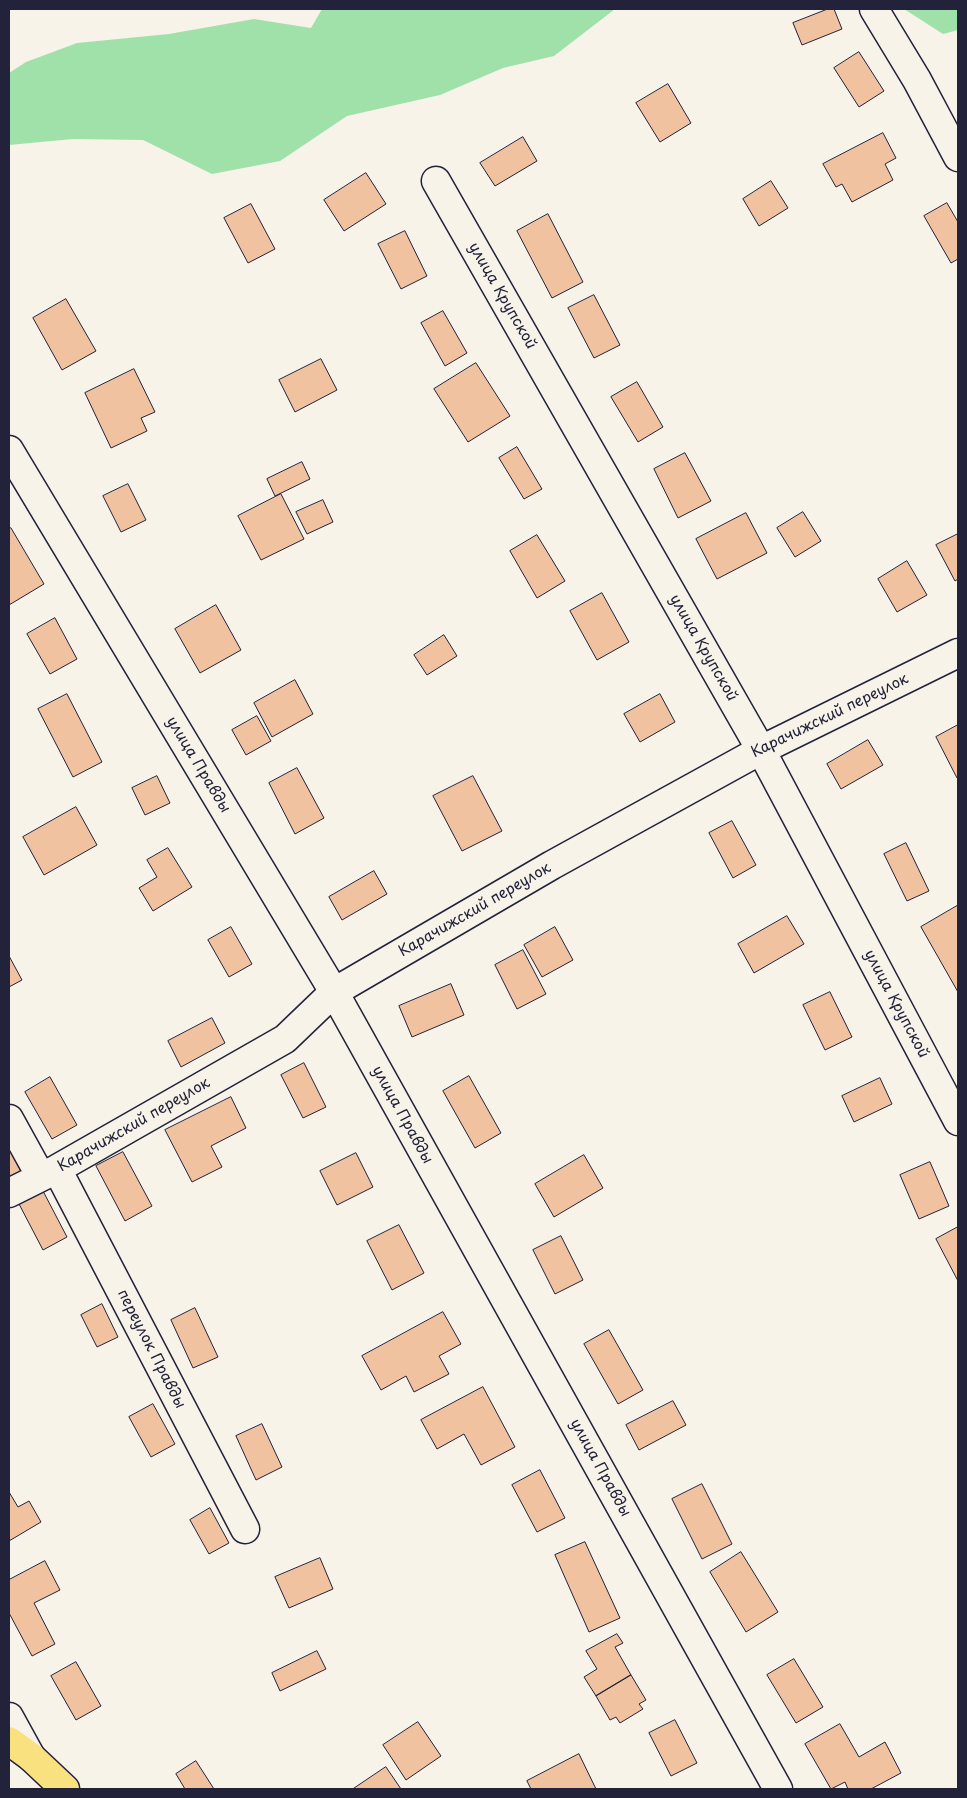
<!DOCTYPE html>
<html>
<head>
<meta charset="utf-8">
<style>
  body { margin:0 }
  #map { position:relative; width:967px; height:1798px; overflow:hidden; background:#f7f3e8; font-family:"Playpen Sans",sans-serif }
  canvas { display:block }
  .frame { position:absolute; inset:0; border:10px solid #22223b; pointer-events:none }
</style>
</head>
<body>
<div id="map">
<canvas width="967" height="1798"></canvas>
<div class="frame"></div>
</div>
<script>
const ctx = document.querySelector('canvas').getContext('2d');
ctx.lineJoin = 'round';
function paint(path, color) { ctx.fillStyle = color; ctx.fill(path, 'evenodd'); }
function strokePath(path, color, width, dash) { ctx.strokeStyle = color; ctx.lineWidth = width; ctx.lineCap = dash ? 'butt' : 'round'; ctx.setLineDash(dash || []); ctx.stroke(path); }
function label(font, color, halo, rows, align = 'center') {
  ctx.font = font + ' "Playpen Sans",sans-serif'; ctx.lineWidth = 4; ctx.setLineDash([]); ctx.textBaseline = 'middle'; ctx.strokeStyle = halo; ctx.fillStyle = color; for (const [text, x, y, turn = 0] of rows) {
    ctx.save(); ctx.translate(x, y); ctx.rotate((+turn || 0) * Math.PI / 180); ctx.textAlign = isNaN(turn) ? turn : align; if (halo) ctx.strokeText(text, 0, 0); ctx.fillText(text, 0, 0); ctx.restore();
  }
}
const green = new Path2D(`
  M 322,9 L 615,9 L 554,56 L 503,68 L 440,95 L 347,116 L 280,161 L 212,174 L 143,140 L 73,139 L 9,145 L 9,73 L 26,62 L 77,43 L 169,34 L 254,19 L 311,28 Z
  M 904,9 L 958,9 L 958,30 L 943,34 Z`);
const building = new Path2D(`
  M 828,9 L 834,9 L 842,29 L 802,45 L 793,23 Z
  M 859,52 L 884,91 L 859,107 L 834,68 Z
  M 668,84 L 691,123 L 660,142 L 636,103 Z
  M 883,133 L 896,158 L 885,164 L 893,180 L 852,202 L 842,184 L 836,187 L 823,164 Z
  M 523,137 L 537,161 L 495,186 L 480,163 Z
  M 366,173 L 386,204 L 344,231 L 324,200 Z
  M 771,181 L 788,208 L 759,226 L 743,199 Z
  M 947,203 L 958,222 L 958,259 L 951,263 L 924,216 Z
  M 251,204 L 275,249 L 248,263 L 224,218 Z
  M 548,214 L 583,282 L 552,298 L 517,231 Z
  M 405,231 L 427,276 L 401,289 L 378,244 Z
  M 594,295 L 620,345 L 594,358 L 568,308 Z
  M 66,299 L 96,351 L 62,370 L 33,318 Z
  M 443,311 L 467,353 L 445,366 L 421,323 Z
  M 321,359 L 337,390 L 295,412 L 279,380 Z
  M 476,363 L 510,416 L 468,442 L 434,389 Z
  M 134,369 L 155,412 L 141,418 L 147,431 L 111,448 L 85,393 Z
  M 637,382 L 663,427 L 638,442 L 611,397 Z
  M 517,447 L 542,489 L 524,499 L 499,458 Z
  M 685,453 L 711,501 L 678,518 L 654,469 Z
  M 302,462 L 310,479 L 275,496 L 267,479 Z
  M 128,484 L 146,520 L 121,532 L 103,496 Z
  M 281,494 L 304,539 L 261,560 L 238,516 Z
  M 323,500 L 333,522 L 307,534 L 296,512 Z
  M 803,512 L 821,541 L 795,557 L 777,528 Z
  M 746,513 L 767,553 L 717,579 L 696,539 Z
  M 11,528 L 44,584 L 9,605 L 9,529 Z
  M 958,534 L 958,579 L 955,581 L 936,545 Z
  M 537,535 L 565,581 L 537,598 L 510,551 Z
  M 907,561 L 927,595 L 897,612 L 878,579 Z
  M 602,593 L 629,642 L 597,660 L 570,611 Z
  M 216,605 L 241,650 L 200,673 L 175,629 Z
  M 55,618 L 77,659 L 50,674 L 27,634 Z
  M 444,635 L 457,656 L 427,675 L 414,655 Z
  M 295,680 L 313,714 L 272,737 L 254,703 Z
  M 67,694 L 102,762 L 73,777 L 38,709 Z
  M 660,694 L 675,722 L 640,742 L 624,714 Z
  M 257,716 L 271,741 L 246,755 L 232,730 Z
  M 958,725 L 958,778 L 957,778 L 936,737 Z
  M 868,740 L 883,765 L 841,789 L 827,764 Z
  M 297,768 L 324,818 L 295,834 L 269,783 Z
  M 157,776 L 170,803 L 145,815 L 132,788 Z
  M 473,776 L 502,831 L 462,851 L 433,796 Z
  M 76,807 L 97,845 L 44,875 L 23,837 Z
  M 732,821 L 756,865 L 733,878 L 709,833 Z
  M 906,843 L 929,891 L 907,901 L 884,854 Z
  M 168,848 L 192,887 L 153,911 L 139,888 L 157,877 L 147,860 Z
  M 374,871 L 387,894 L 342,920 L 329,897 Z
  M 957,906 L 958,908 L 958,992 L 921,927 Z
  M 787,916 L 804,944 L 754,973 L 738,944 Z
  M 231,927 L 252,964 L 229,977 L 208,940 Z
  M 555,927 L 573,960 L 542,977 L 524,945 Z
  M 523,950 L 546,994 L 517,1009 L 495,965 Z
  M 9,956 L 22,980 L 9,987 Z
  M 451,984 L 464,1015 L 412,1037 L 399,1006 Z
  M 830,992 L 852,1037 L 825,1050 L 803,1005 Z
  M 212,1018 L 225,1043 L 181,1067 L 168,1041 Z
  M 304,1063 L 326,1107 L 303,1118 L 281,1075 Z
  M 469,1076 L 501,1133 L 475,1148 L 443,1091 Z
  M 50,1077 L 77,1125 L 52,1139 L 25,1092 Z
  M 880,1078 L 892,1104 L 854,1122 L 842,1096 Z
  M 231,1097 L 246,1128 L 211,1146 L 222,1167 L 192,1182 L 165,1130 Z
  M 9,1135 L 26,1169 L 9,1177 Z
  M 123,1152 L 152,1206 L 125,1221 L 96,1166 Z
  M 356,1153 L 373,1187 L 337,1205 L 320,1171 Z
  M 584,1155 L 603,1188 L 554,1217 L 535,1184 Z
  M 930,1162 L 949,1206 L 919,1219 L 900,1175 Z
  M 43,1191 L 67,1237 L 43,1250 L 19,1204 Z
  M 399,1225 L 424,1273 L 392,1290 L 367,1241 Z
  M 958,1227 L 958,1281 L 936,1239 Z
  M 561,1236 L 583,1280 L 555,1294 L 533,1250 Z
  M 102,1304 L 118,1337 L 97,1347 L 81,1315 Z
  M 195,1308 L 218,1357 L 193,1368 L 171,1320 Z
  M 443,1312 L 461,1344 L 439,1356 L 449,1374 L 414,1392 L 406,1376 L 381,1390 L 362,1356 Z
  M 609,1330 L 643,1390 L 618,1404 L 584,1344 Z
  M 483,1387 L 515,1447 L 481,1465 L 464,1434 L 437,1449 L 421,1420 Z
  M 673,1401 L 686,1425 L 639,1450 L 626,1425 Z
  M 153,1404 L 175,1444 L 151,1457 L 129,1417 Z
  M 262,1424 L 282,1467 L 256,1480 L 236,1436 Z
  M 540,1470 L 565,1518 L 537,1532 L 512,1485 Z
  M 702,1484 L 732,1544 L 702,1559 L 672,1499 Z
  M 9,1492 L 18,1507 L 29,1501 L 41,1522 L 9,1541 Z
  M 210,1508 L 229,1543 L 209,1554 L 190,1520 Z
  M 585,1542 L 620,1618 L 589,1632 L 555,1555 Z
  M 741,1552 L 778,1612 L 746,1632 L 710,1572 Z
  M 320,1558 L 333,1589 L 289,1608 L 275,1577 Z
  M 45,1561 L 60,1590 L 34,1603 L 55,1644 L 32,1656 L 9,1613 L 9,1580 Z
  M 617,1634 L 623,1643 L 615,1647 L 631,1675 L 596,1696 L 584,1677 L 597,1669 L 586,1651 Z
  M 317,1651 L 326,1669 L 280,1691 L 272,1673 Z
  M 794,1659 L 823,1707 L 796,1723 L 767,1675 Z
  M 76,1662 L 101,1706 L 76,1720 L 51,1676 Z
  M 631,1675 L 646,1700 L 639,1704 L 643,1709 L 620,1723 L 616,1717 L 610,1720 L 596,1696 Z
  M 675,1720 L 697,1763 L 671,1776 L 649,1733 Z
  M 418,1722 L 441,1756 L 406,1780 L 383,1745 Z
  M 840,1724 L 859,1757 L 885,1742 L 901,1773 L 871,1789 L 848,1789 L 845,1782 L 831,1789 L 805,1744 Z
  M 579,1754 L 596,1789 L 531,1789 L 527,1781 Z
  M 196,1761 L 214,1789 L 185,1789 L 176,1774 Z
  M 386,1767 L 401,1789 L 353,1789 Z`);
const minor = new Path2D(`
  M 874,9 L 917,80 L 958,157
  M 436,181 L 761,750 L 958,1121
  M 9,450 L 334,992 L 778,1789
  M 9,1119 L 41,1177
  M 57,1169 L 245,1529
  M 9,1193 L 57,1169 L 285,1039 L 334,992 L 552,865 L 761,750 L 958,653
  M 9,1717 L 31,1757`);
const major = new Path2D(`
  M 9,1741 L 31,1757 L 65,1789`);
const streetNames = [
  ["улица Крупской",502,296,60],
  ["улица Крупской",703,648,60],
  ["Карачижский переулок",830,716,-26],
  ["улица Правды",198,765,59],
  ["Карачижский переулок",475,910,-30],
  ["улица Крупской",896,1004,62],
  ["улица Правды",402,1115,61],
  ["Карачижский переулок",134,1125,-30],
  ["переулок Правды",151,1349,63],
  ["улица Правды",600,1468,61]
];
paint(green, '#a0e1aa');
paint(building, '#f0c29f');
strokePath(building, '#22223b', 1);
strokePath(minor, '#22223b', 31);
strokePath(major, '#22223b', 31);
strokePath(minor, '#f7f3e8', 28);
strokePath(major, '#fae180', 28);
label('15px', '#22223b', '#f7f3e8', streetNames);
</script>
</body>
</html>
